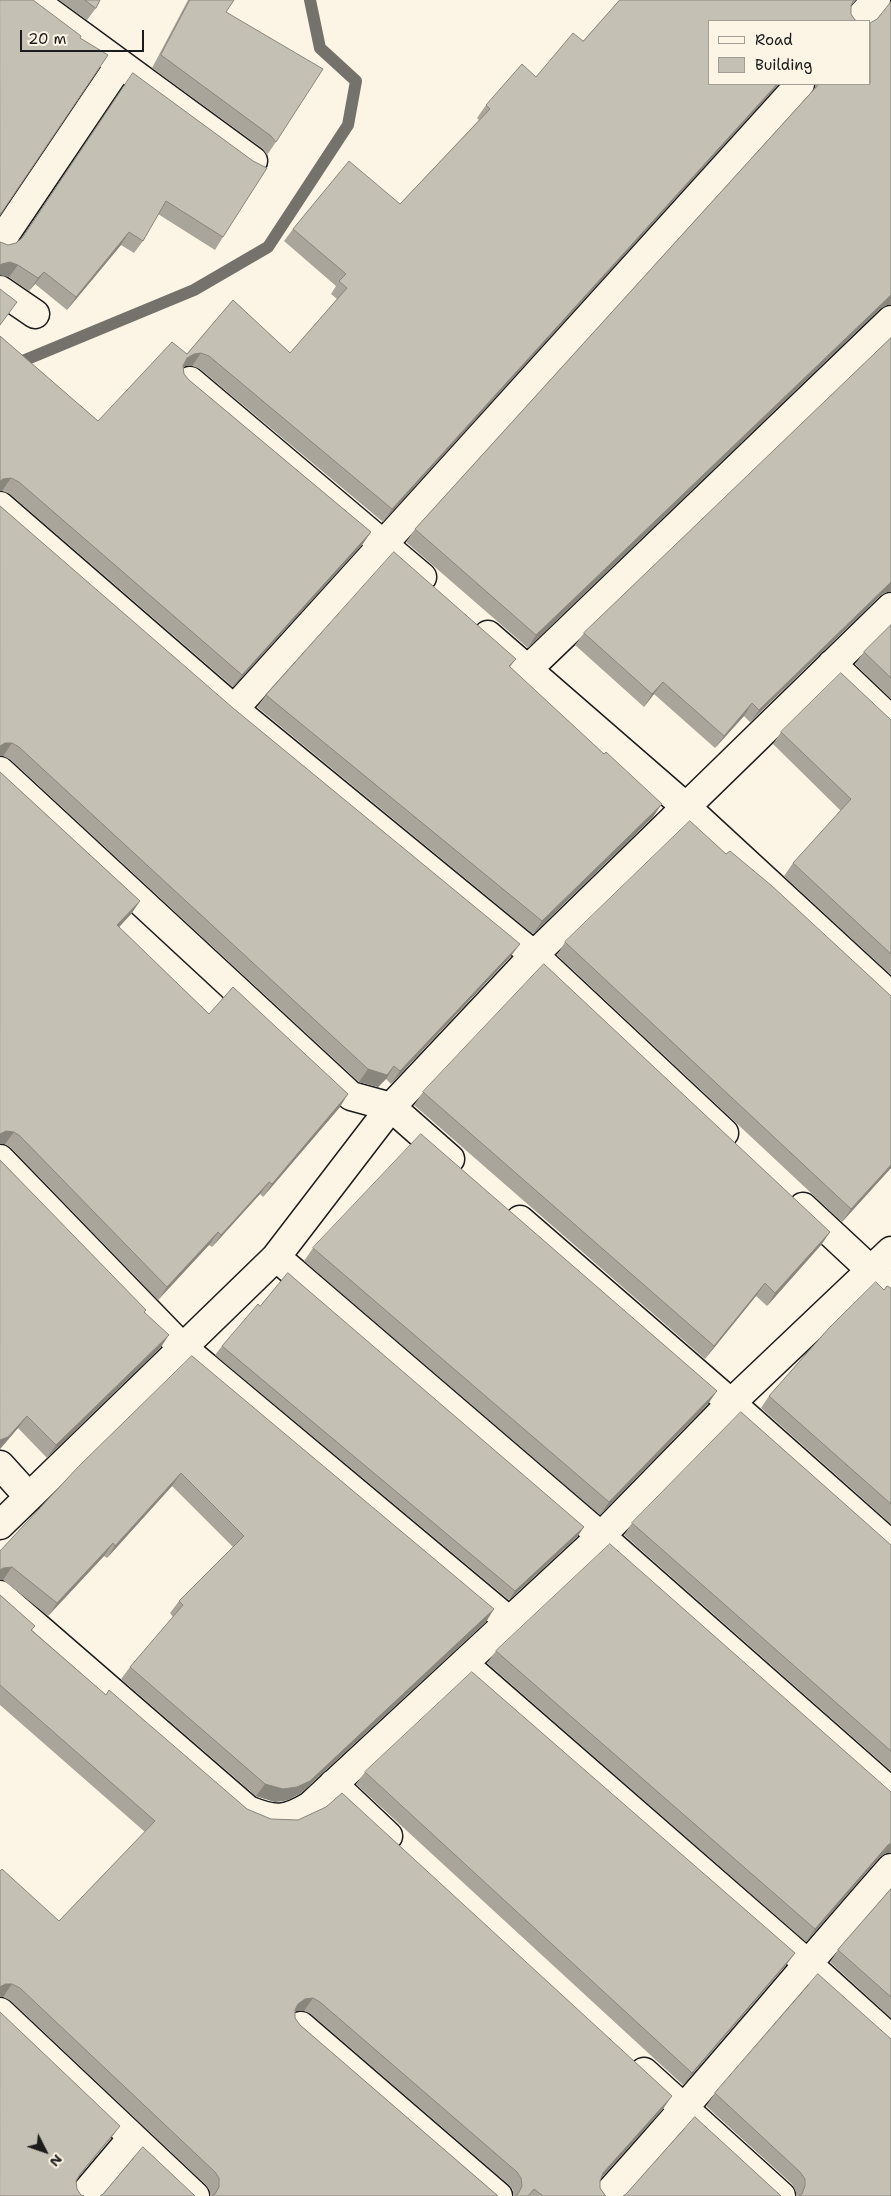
<!DOCTYPE html>
<html>
<head>
<meta charset="utf-8">
<style>
  body { margin:0 }
  #map { position:relative; width:891px; height:2196px; overflow:hidden; background:#fcf5e5; font-family:"Shantell Sans",sans-serif }
  canvas { display:block }
  .legend { position:absolute; left:708px; top:20px; width:162px; height:65px; box-sizing:border-box; background:#fcf5e5; border:1px solid #a29e95; margin:0; padding:6px 9px; list-style:none; font-size:15px; color:#1c1c1c }
  .legend li { display:flex; align-items:center; gap:10px; height:25px }
  .legend b { width:25px; border:1px solid #a29e95 }
  .north { position:absolute; left:20px; top:2126px; width:50px; height:50px; -webkit-text-stroke:4px #fcf5e5; paint-order:stroke; rotate:131deg; font-size:14px; font-weight:700; line-height:20px; text-align:center; color:#1c1c1c }
  .north::after { content:''; display:block; margin:auto; width:18px; height:22px; background:#1c1c1c; clip-path:polygon(50% 0,100% 100%,50% 72%,0 100%) }
  .scale { position:absolute; left:20px; top:30px; width:124px; height:22px; box-sizing:border-box; border:2px solid #1c1c1c; border-top:0; padding-left:6px; font-size:15px; line-height:18px; white-space:nowrap; color:#1c1c1c; -webkit-text-stroke:4px #fcf5e5; paint-order:stroke }
</style>
</head>
<body>
<div id="map">
<canvas width="891" height="2196"></canvas>
<ul class="legend">
<li><b style="height:6px;background:#fcf5e5"></b>Road</li>
<li><b style="height:14px;background:#c4c0b3"></b>Building</li>
</ul>
<div class="north">N</div>
<div class="scale">20 m</div>
</div>
<script>
const ctx = document.querySelector('canvas').getContext('2d');
ctx.lineJoin = 'round';
function strokePath(path, color, width, dash) { ctx.strokeStyle = color; ctx.lineWidth = width; ctx.lineCap = dash ? 'butt' : 'round'; ctx.setLineDash(dash || []); ctx.stroke(path); }
function paint(path, color) { ctx.fillStyle = color; ctx.fill(path, 'evenodd'); }
const stream = new Path2D(`
  M 0,366 L 25,360 L 194,290 L 268,247 L 348,125 L 356,81 L 320,48 L 310,0`);
const minor = new Path2D(`
  M 33,0 L 253,161
  M 857,21 L 876,0
  M 0,242 L 120,64
  M 0,290 L 35,314
  M 190,381 L 422,577
  M 0,506 L 234,709 L 534,955 L 724,1133
  M 488,635 L 686,807 L 891,996
  M 832,664 L 891,720
  M 528,669 L 891,320
  M 234,709 L 800,84
  M 0,771 L 351,1096 L 391,1107 L 450,1159
  M 0,1159 L 183,1348 L 508,1620
  M 803,1207 L 891,1289
  M 520,1220 L 731,1403 L 891,1545
  M 276,1257 L 601,1536 L 891,1792
  M 0,1465 L 29,1497
  M 0,1525 L 276,1257 L 391,1107 L 534,955 L 891,607
  M 0,1595 L 248,1810 C 275,1821 285,1821 310,1806 L 601,1536 L 731,1403 L 891,1251
  M 464,1664 L 807,1963 L 891,2039
  M 333,1784 L 388,1836
  M 0,2012 L 195,2196
  M 301,2026 L 498,2196
  M 644,2072 L 781,2196
  M 83,2196 L 132,2138
  M 606,2196 C 703,2089 795,1977 891,1868`);
const wall = new Path2D(`
  M 59,0 L 100,0 L 96,8 L 87,20 Z
  M 188,0 L 234,0 L 226,12 L 276,142 L 267,155 L 262,148 L 152,68 Z
  M 620,0 L 856,0 L 851,6 L 710,84 L 383,522 L 200,369 L 192,366 L 185,366 L 184,367 L 184,374 L 189,380 L 371,532 L 362,545 L 233,687 L 10,494 L 2,491 L 0,336 L 98,421 L 187,354 L 233,300 L 290,353 L 337,299 L 331,294 L 336,286 L 284,241 L 293,229 L 400,204 L 479,120 L 477,118 L 486,105 L 536,77 L 583,41 Z
  M 891,2 L 891,305 L 887,305 L 880,309 L 528,648 L 406,542 L 415,529 L 815,88 L 815,84 L 870,84 L 877,19 Z
  M 124,86 L 223,237 L 215,250 L 158,214 L 143,241 L 134,253 L 121,245 L 67,310 L 35,284 L 29,291 L 9,277 L 0,275 L 0,242 L 8,245 L 16,243 L 21,239 Z
  M 891,338 L 891,592 L 887,592 L 880,596 L 750,722 L 744,716 L 715,748 L 654,694 L 644,707 L 575,645 L 584,633 Z
  M 0,506 L 511,956 L 391,1084 L 386,1079 L 378,1087 L 359,1082 L 11,760 L 3,756 Z
  M 891,625 L 891,699 L 855,664 L 864,652 Z
  M 516,659 L 510,667 L 653,817 L 533,934 L 257,707 L 266,695 Z
  M 889,719 L 891,720 L 891,975 L 784,876 L 793,863 L 841,811 L 773,744 L 781,732 Z
  M 0,772 L 140,901 L 131,914 L 119,927 L 209,1014 L 340,1107 L 263,1197 L 260,1194 L 212,1247 L 209,1245 L 158,1300 L 11,1148 L 5,1144 L 0,1144 Z
  M 726,854 L 889,995 L 891,1168 L 842,1222 L 557,955 L 565,942 Z
  M 423,1092 L 830,1232 L 821,1245 L 767,1306 L 756,1296 L 705,1359 L 414,1105 Z
  M 0,1160 L 145,1312 L 161,1347 L 47,1458 L 18,1428 L 0,1449 Z
  M 313,1248 L 708,1404 L 600,1515 L 304,1261 Z
  M 891,1288 L 891,1524 L 761,1408 L 769,1396 L 884,1290 Z
  M 260,1306 L 578,1536 L 509,1600 L 215,1355 L 222,1346 Z
  M 192,1356 L 486,1622 L 301,1793 L 288,1800 L 275,1802 L 256,1796 L 121,1679 L 130,1667 L 173,1617 L 170,1613 L 179,1601 L 233,1547 L 172,1486 L 107,1558 L 104,1556 L 48,1616 L 3,1580 L 0,1580 Z
  M 632,1523 L 891,1545 L 891,1771 L 624,1535 Z
  M 0,1595 L 35,1626 L 32,1630 L 106,1695 L 247,1809 L 663,2109 L 600,2179 L 600,2188 L 605,2195 L 606,2196 L 513,2196 L 513,2190 L 508,2184 L 311,2014 L 304,2011 L 296,2011 L 295,2012 L 295,2018 L 300,2025 L 498,2196 L 210,2196 L 210,2191 L 206,2185 L 11,2001 L 3,1997 L 0,1997 L 59,1921 L 145,1832 L 0,1705 Z
  M 496,1651 L 891,1792 L 891,1853 L 886,1853 L 880,1857 L 806,1942 L 487,1663 Z
  M 365,1772 L 795,1953 L 786,1965 L 683,2085 L 356,1784 Z
  M 891,1889 L 891,2018 L 830,1962 L 838,1950 Z
  M 889,2038 L 891,2196 L 796,2196 L 796,2192 L 792,2184 L 706,2106 L 715,2093 Z`);
const shadedWall = new Path2D(`
  M 777,84 L 779,84 L 383,522 L 392,509 Z
  M 129,232 L 121,245 L 67,310 L 76,297 Z
  M 10,262 L 18,265 L 9,277 L 0,275 L 0,265 L 2,264 Z
  M 44,272 L 35,284 L 29,291 L 38,278 Z
  M 891,295 L 891,305 L 887,305 L 880,309 L 528,648 L 536,635 Z
  M 201,353 L 192,366 L 185,366 L 178,371 L 187,358 L 194,354 Z
  M 11,478 L 2,491 L 0,491 L 0,481 L 3,479 Z
  M 371,532 L 362,545 L 233,687 L 242,675 Z
  M 891,582 L 891,592 L 887,592 L 880,596 L 750,722 L 759,710 Z
  M 663,682 L 654,694 L 644,707 L 652,694 Z
  M 752,703 L 744,716 L 715,748 L 724,736 Z
  M 5,743 L 12,743 L 3,756 L 0,756 L 0,746 Z
  M 662,804 L 653,817 L 533,934 L 542,921 Z
  M 140,901 L 131,914 L 109,938 L 117,925 Z
  M 520,944 L 511,956 L 391,1084 L 400,1071 Z
  M 394,1066 L 386,1079 L 378,1087 L 359,1082 L 368,1069 Z
  M 348,1094 L 340,1107 L 263,1197 L 272,1184 Z
  M 6,1131 L 14,1132 L 5,1144 L 0,1144 L 0,1134 Z
  M 891,1165 L 891,1168 L 842,1222 L 851,1209 Z
  M 269,1182 L 260,1194 L 212,1247 L 221,1235 Z
  M 218,1232 L 209,1245 L 158,1300 L 167,1287 Z
  M 830,1232 L 821,1245 L 767,1306 L 775,1293 Z
  M 765,1283 L 756,1296 L 705,1359 L 714,1346 Z
  M 169,1335 L 161,1347 L 47,1458 L 56,1445 Z
  M 717,1391 L 708,1404 L 600,1515 L 609,1502 Z
  M 27,1416 L 18,1428 L 0,1449 L 0,1440 Z
  M 181,1473 L 172,1486 L 107,1558 L 115,1546 Z
  M 584,1527 L 578,1536 L 509,1600 L 515,1591 Z
  M 113,1543 L 104,1556 L 48,1616 L 57,1603 Z
  M 12,1567 L 3,1580 L 0,1580 L 0,1570 L 3,1568 Z
  M 494,1609 L 486,1622 L 301,1793 L 288,1800 L 275,1802 L 256,1796 L 265,1784 Z
  M 891,1843 L 891,1853 L 886,1853 L 880,1857 L 806,1942 L 815,1929 L 888,1845 Z
  M 795,1953 L 786,1965 L 683,2085 L 692,2073 Z
  M 5,1984 L 12,1984 L 3,1997 L 0,1997 L 0,1987 Z
  M 313,1998 L 304,2011 L 296,2011 L 289,2016 L 298,2004 L 305,1999 Z
  M 672,2096 L 663,2109 L 594,2186 L 603,2173 Z
  M 120,2126 L 111,2138 L 71,2186 L 80,2174 Z`);
const building = new Path2D(`
  M 0,0 L 33,0 L 81,36 L 80,38 L 108,55 L 0,215 Z
  M 85,0 L 100,0 L 96,8 Z
  M 190,0 L 234,0 L 226,12 L 323,69 L 276,142 L 271,136 L 161,55 Z
  M 620,0 L 854,0 L 851,5 L 851,14 L 855,20 L 858,21 L 710,21 L 710,84 L 777,84 L 392,509 L 209,356 L 201,353 L 194,354 L 187,358 L 183,366 L 184,374 L 189,380 L 371,532 L 242,675 L 19,482 L 11,478 L 3,479 L 0,481 L 0,336 L 98,421 L 172,342 L 187,354 L 233,300 L 290,353 L 347,288 L 339,281 L 346,274 L 293,229 L 349,161 L 400,204 L 490,109 L 486,105 L 522,64 L 536,77 L 573,33 L 583,41 Z
  M 891,2 L 891,295 L 536,635 L 415,529 L 819,84 L 870,84 L 870,23 L 877,19 Z
  M 133,73 L 253,161 L 267,168 L 223,237 L 166,201 L 143,241 L 129,232 L 76,297 L 44,272 L 38,278 L 18,265 L 10,262 L 2,264 L 0,265 L 0,242 L 8,245 L 16,243 L 22,238 Z
  M 0,289 L 17,302 L 0,325 Z
  M 891,338 L 891,582 L 759,710 L 752,703 L 724,736 L 663,682 L 652,694 L 584,633 Z
  M 0,506 L 233,708 L 520,944 L 400,1071 L 394,1066 L 387,1075 L 368,1069 L 19,747 L 12,743 L 5,743 L 0,746 Z
  M 394,552 L 516,659 L 509,666 L 604,754 L 606,752 L 662,804 L 542,921 L 266,695 Z
  M 891,625 L 891,678 L 864,652 Z
  M 841,673 L 891,720 L 891,954 L 793,863 L 851,799 L 781,732 Z
  M 0,772 L 140,901 L 117,925 L 209,1014 L 233,987 L 348,1094 L 272,1184 L 269,1182 L 221,1235 L 218,1232 L 167,1287 L 20,1136 L 14,1132 L 6,1131 L 0,1134 Z
  M 690,821 L 726,854 L 730,851 L 772,886 L 891,996 L 891,1165 L 851,1209 L 565,942 Z
  M 544,964 L 830,1232 L 775,1293 L 765,1283 L 714,1346 L 423,1092 Z
  M 421,1134 L 717,1391 L 609,1502 L 313,1248 Z
  M 0,1160 L 146,1310 L 144,1312 L 169,1335 L 56,1445 L 27,1416 L 8,1437 L 0,1440 Z
  M 288,1273 L 584,1527 L 515,1591 L 222,1346 L 258,1304 L 260,1306 Z
  M 876,1282 L 884,1290 L 887,1286 L 891,1288 L 891,1504 L 769,1396 L 829,1328 Z
  M 192,1356 L 494,1609 L 310,1781 L 297,1787 L 283,1789 L 265,1784 L 130,1667 L 183,1605 L 179,1601 L 244,1536 L 181,1473 L 115,1546 L 113,1543 L 57,1603 L 12,1567 L 3,1568 L 0,1570 L 0,1551 L 78,1467 Z
  M 741,1412 L 891,1545 L 891,1751 L 632,1523 Z
  M 610,1544 L 891,1792 L 891,1843 L 888,1845 L 815,1929 L 496,1651 Z
  M 0,1595 L 35,1626 L 31,1630 L 106,1695 L 109,1690 L 247,1809 L 271,1819 L 298,1820 L 326,1807 L 342,1793 L 672,2096 L 603,2173 L 600,2181 L 600,2188 L 605,2195 L 606,2196 L 543,2196 L 534,2189 L 528,2196 L 515,2196 L 518,2194 L 522,2186 L 521,2178 L 517,2172 L 320,2002 L 313,1998 L 305,1999 L 298,2004 L 295,2010 L 295,2018 L 300,2025 L 498,2196 L 212,2196 L 215,2194 L 219,2187 L 219,2178 L 215,2172 L 20,1988 L 12,1984 L 5,1984 L 0,1987 L 0,1871 L 2,1869 L 59,1921 L 155,1821 L 0,1685 Z
  M 472,1672 L 795,1953 L 692,2073 L 365,1772 Z
  M 891,1889 L 891,1997 L 838,1950 Z
  M 818,1974 L 891,2039 L 891,2196 L 798,2196 L 802,2194 L 805,2186 L 805,2179 L 800,2172 L 715,2093 Z
  M 0,2012 L 120,2126 L 80,2174 L 76,2181 L 77,2189 L 81,2195 L 84,2196 L 0,2196 Z
  M 695,2117 L 780,2195 L 781,2196 L 623,2196 L 626,2194 Z
  M 143,2147 L 194,2195 L 195,2196 L 100,2196 L 103,2194 Z`);
strokePath(stream, '#75726c', 12);
strokePath(minor, '#1c1c1c', 31);
strokePath(minor, '#fcf5e5', 28);
paint(wall, '#a9a59a');
paint(shadedWall, '#89867d');
paint(building, '#c4c0b3');
strokePath(building, '#89867d', 1);
</script>
</body>
</html>
